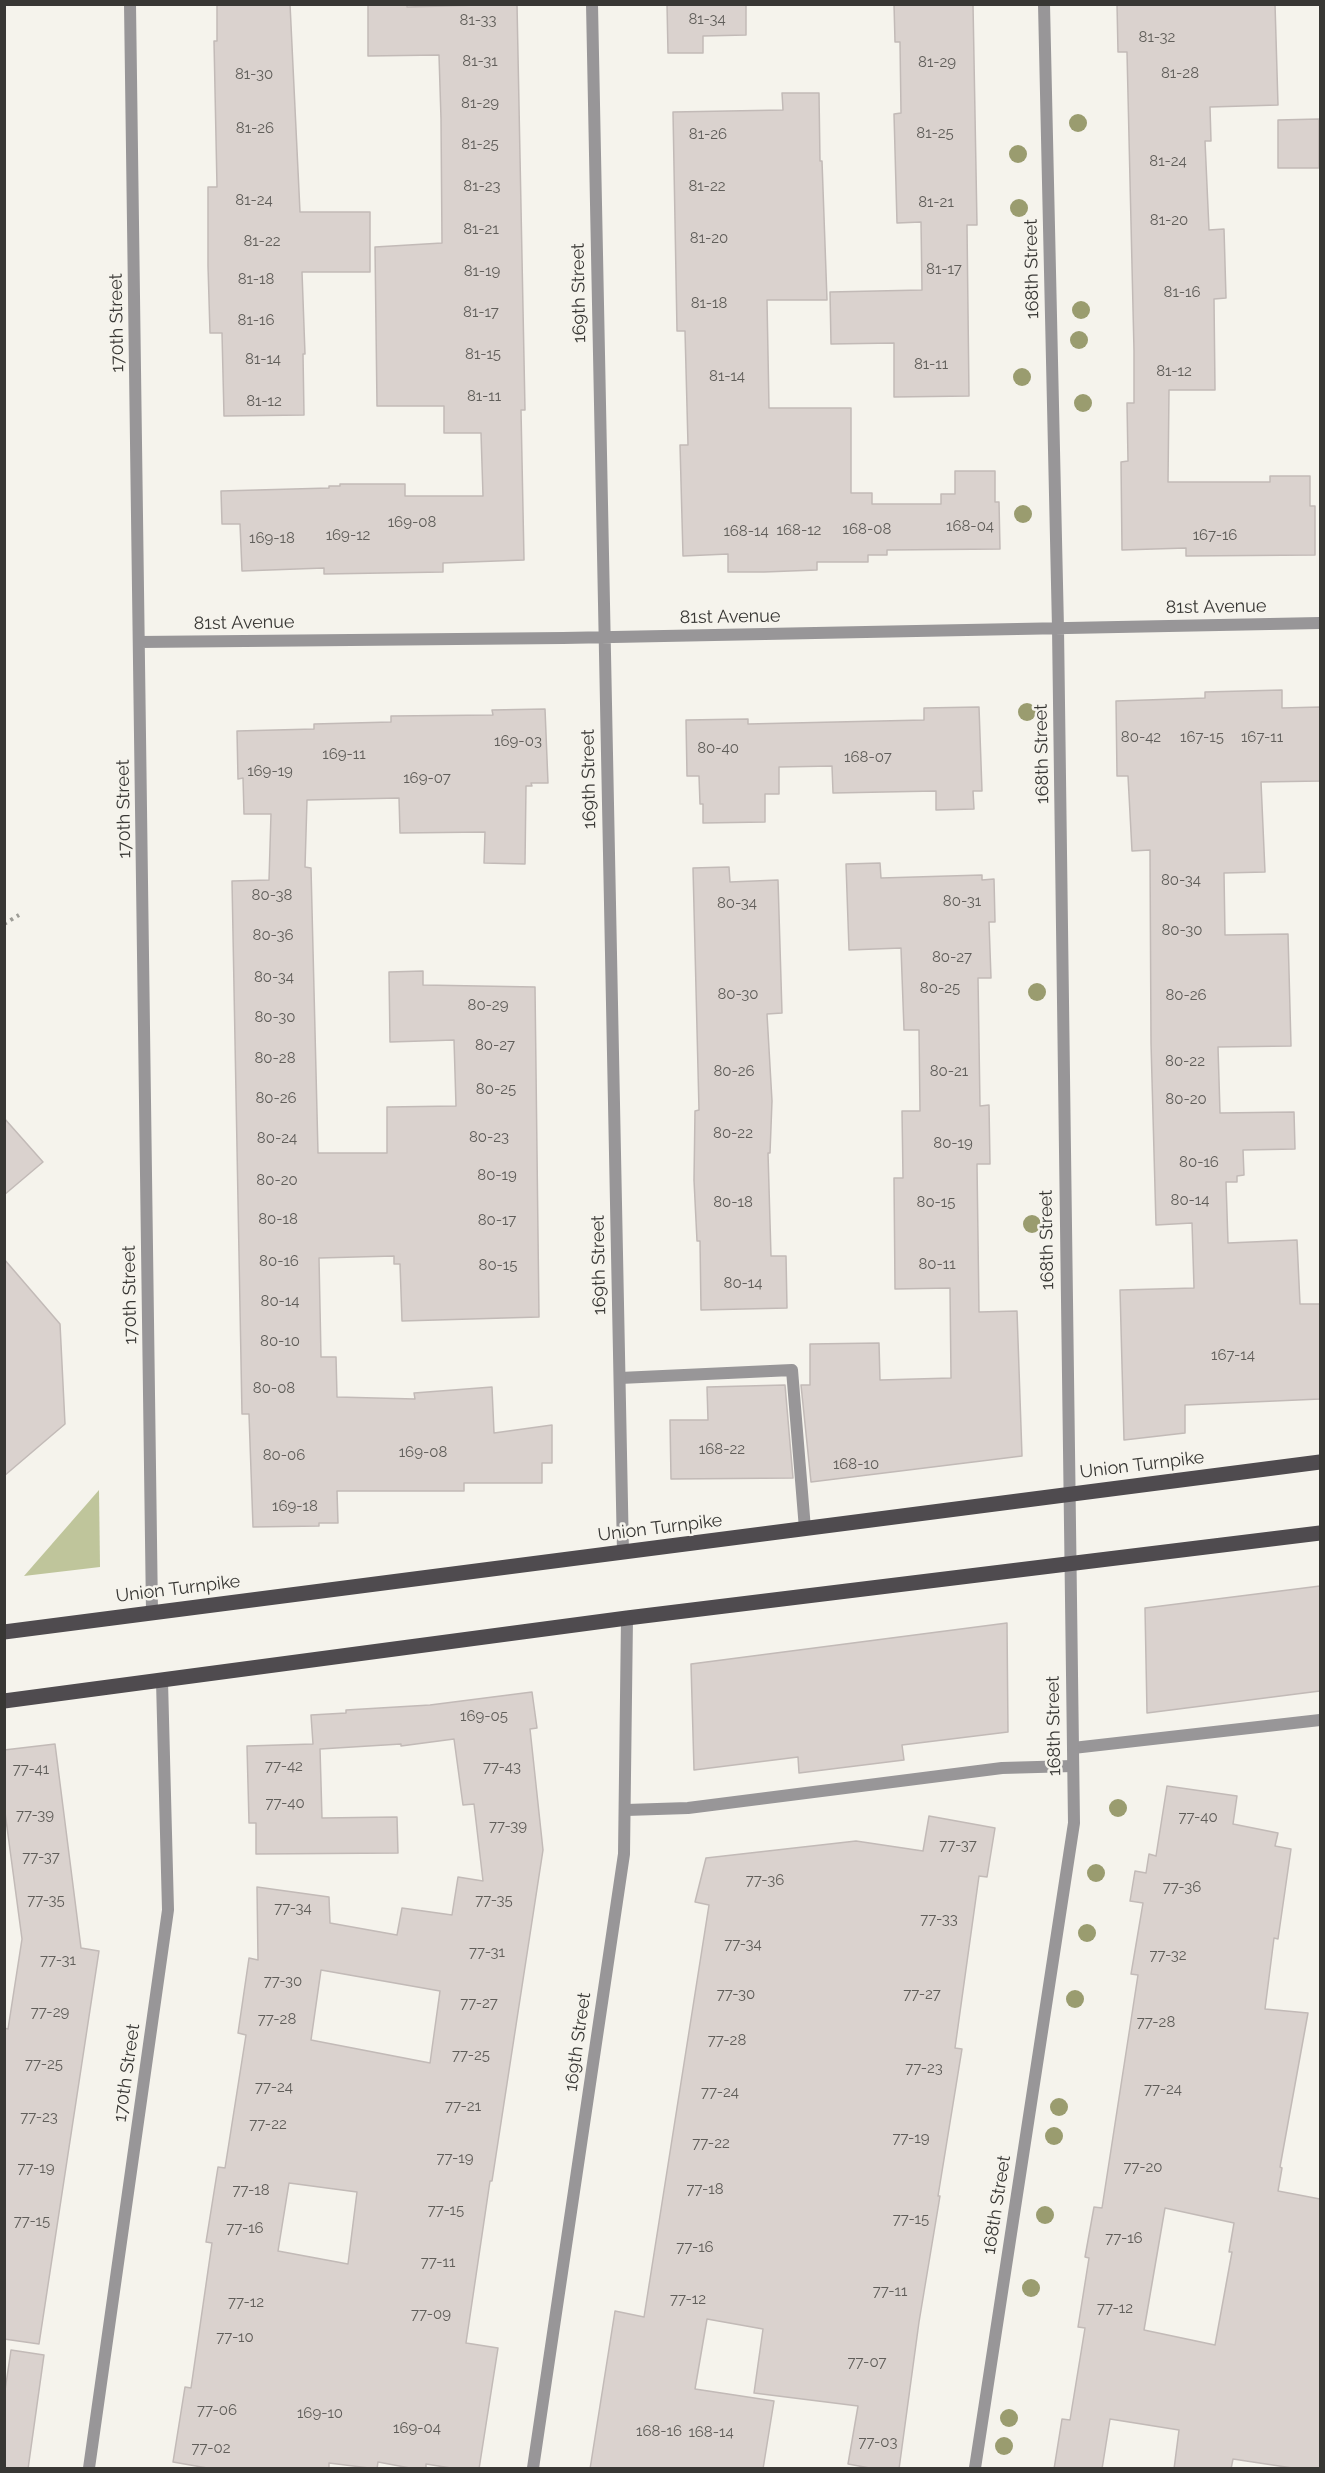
<!DOCTYPE html>
<html>
<head>
<meta charset="utf-8">
<style>
  body { margin:0 }
  #map { position:relative; width:1325px; height:2473px; overflow:hidden; background:#f5f3ec; font-family:Raleway,sans-serif }
  canvas { display:block }
  .frame { position:absolute; inset:0; border:6px solid #383734; pointer-events:none }
</style>
</head>
<body>
<div id="map">
<canvas width="1325" height="2473"></canvas>
<div class="frame"></div>
</div>
<script>
const ctx = document.querySelector('canvas').getContext('2d');
ctx.lineJoin = 'round';
function paint(path, color) { ctx.fillStyle = color; ctx.fill(path, 'evenodd'); }
function strokePath(path, color, width, dash) { ctx.strokeStyle = color; ctx.lineWidth = width; ctx.lineCap = dash ? 'butt' : 'round'; ctx.setLineDash(dash || []); ctx.stroke(path); }
function label(font, color, halo, rows, align = 'center') {
  ctx.font = font + ' Raleway,sans-serif'; ctx.lineWidth = 5; ctx.setLineDash([]); ctx.textBaseline = 'middle'; ctx.strokeStyle = halo; ctx.fillStyle = color; for (const [text, x, y, turn = 0] of rows) {
    ctx.save(); ctx.translate(x, y); ctx.rotate((+turn || 0) * Math.PI / 180); ctx.textAlign = isNaN(turn) ? turn : align; if (halo) ctx.strokeText(text, 0, 0); ctx.fillText(text, 0, 0); ctx.restore();
  }
}
const green = new Path2D(`
  M 99,1490 L 100,1567 L 24,1576 Z`);
const building = new Path2D(`
  M 217,4 L 290,4 L 300,212 L 370,212 L 370,272 L 302,272 L 305,354 L 303,354 L 304,415 L 224,416 L 222,333 L 210,333 L 208,266 L 208,187 L 217,187 L 214,41 L 217,41 Z
  M 368,4 L 407,4 L 407,7 L 517,4 L 525,410 L 521,410 L 524,560 L 443,563 L 443,572 L 324,574 L 324,568 L 242,571 L 240,524 L 222,524 L 221,491 L 329,488 L 329,486 L 340,486 L 340,484 L 405,484 L 405,496 L 483,496 L 481,433 L 444,433 L 444,406 L 377,406 L 375,247 L 442,243 L 441,119 L 439,55 L 368,56 Z
  M 667,4 L 746,4 L 746,35 L 703,36 L 703,53 L 668,53 Z
  M 894,4 L 973,4 L 977,225 L 967,225 L 969,396 L 894,397 L 894,343 L 831,344 L 830,292 L 922,290 L 921,222 L 897,223 L 894,114 L 901,113 L 900,42 L 895,42 Z
  M 1117,4 L 1275,4 L 1278,105 L 1210,107 L 1211,141 L 1205,141 L 1209,230 L 1224,229 L 1226,298 L 1214,299 L 1215,390 L 1169,390 L 1168,482 L 1270,482 L 1270,476 L 1310,476 L 1310,506 L 1315,506 L 1315,555 L 1186,556 L 1186,548 L 1122,550 L 1121,462 L 1128,461 L 1127,403 L 1134,403 L 1134,351 L 1127,52 L 1118,52 Z
  M 782,93 L 819,93 L 820,161 L 822,161 L 827,300 L 767,300 L 769,408 L 851,408 L 851,493 L 872,493 L 872,504 L 941,504 L 941,494 L 955,494 L 955,471 L 995,471 L 995,502 L 999,502 L 1000,549 L 887,550 L 887,555 L 868,555 L 868,562 L 817,562 L 817,570 L 764,572 L 728,572 L 728,554 L 683,556 L 680,445 L 688,445 L 685,331 L 677,331 L 673,112 L 783,110 Z
  M 1319,119 L 1319,168 L 1278,168 L 1278,120 Z
  M 1282,690 L 1282,708 L 1320,707 L 1320,781 L 1261,782 L 1265,872 L 1224,873 L 1225,935 L 1288,934 L 1291,1046 L 1218,1047 L 1220,1113 L 1294,1112 L 1295,1149 L 1243,1150 L 1244,1175 L 1237,1176 L 1237,1182 L 1226,1182 L 1228,1243 L 1297,1240 L 1300,1304 L 1320,1304 L 1320,1399 L 1185,1405 L 1185,1433 L 1124,1440 L 1120,1290 L 1194,1288 L 1192,1223 L 1156,1225 L 1151,1043 L 1150,850 L 1132,851 L 1128,776 L 1117,776 L 1116,701 L 1205,698 L 1205,692 Z
  M 979,707 L 982,791 L 973,791 L 974,809 L 936,810 L 936,791 L 833,793 L 832,766 L 779,767 L 779,794 L 765,794 L 765,822 L 703,823 L 703,804 L 700,804 L 699,776 L 687,776 L 686,720 L 748,719 L 748,724 L 924,720 L 924,708 Z
  M 545,709 L 548,783 L 531,783 L 532,786 L 526,786 L 525,864 L 484,863 L 485,832 L 400,833 L 399,798 L 307,800 L 305,867 L 311,868 L 318,1153 L 387,1153 L 387,1107 L 456,1106 L 454,1040 L 390,1042 L 389,972 L 423,971 L 423,985 L 535,987 L 539,1317 L 402,1321 L 400,1264 L 394,1264 L 394,1256 L 319,1258 L 321,1357 L 336,1357 L 337,1397 L 415,1399 L 414,1393 L 492,1387 L 494,1433 L 552,1425 L 552,1463 L 542,1463 L 542,1483 L 464,1483 L 464,1491 L 337,1491 L 338,1523 L 319,1523 L 319,1526 L 253,1527 L 249,1414 L 242,1414 L 232,881 L 269,880 L 271,814 L 244,814 L 243,778 L 238,779 L 237,731 L 314,729 L 314,724 L 391,722 L 391,716 L 493,715 L 492,710 Z
  M 880,863 L 881,878 L 982,875 L 982,880 L 994,879 L 995,922 L 989,922 L 991,978 L 978,978 L 980,1106 L 989,1105 L 990,1164 L 977,1164 L 979,1312 L 1017,1311 L 1022,1456 L 811,1482 L 801,1385 L 810,1385 L 810,1344 L 879,1343 L 880,1380 L 951,1378 L 950,1288 L 895,1289 L 894,1178 L 903,1178 L 902,1111 L 920,1111 L 919,1030 L 904,1030 L 901,948 L 849,950 L 846,864 Z
  M 729,867 L 730,882 L 778,880 L 782,1013 L 767,1014 L 772,1101 L 770,1153 L 768,1153 L 771,1256 L 786,1256 L 787,1308 L 701,1310 L 700,1241 L 697,1241 L 694,1180 L 695,1111 L 699,1110 L 693,868 Z
  M 4,1118 L 43,1162 L 4,1195 Z
  M 4,1259 L 60,1324 L 65,1424 L 4,1476 Z
  M 785,1385 L 793,1478 L 671,1479 L 670,1420 L 708,1420 L 707,1387 Z
  M 1320,1586 L 1320,1691 L 1147,1713 L 1145,1608 Z
  M 1007,1623 L 1008,1732 L 902,1745 L 904,1760 L 799,1773 L 798,1757 L 694,1770 L 691,1664 Z
  M 532,1692 L 537,1728 L 530,1729 L 543,1850 L 492,2181 L 490,2181 L 466,2343 L 498,2348 L 479,2469 L 457,2469 L 426,2464 L 426,2469 L 415,2469 L 378,2462 L 377,2469 L 329,2463 L 329,2469 L 213,2469 L 173,2462 L 185,2387 L 191,2388 L 212,2243 L 206,2242 L 218,2167 L 225,2168 L 246,2035 L 238,2033 L 249,1958 L 258,1960 L 257,1887 L 329,1897 L 330,1923 L 397,1935 L 402,1908 L 452,1915 L 458,1877 L 483,1881 L 474,1804 L 463,1805 L 454,1739 L 401,1746 L 401,1744 L 320,1749 L 322,1818 L 397,1817 L 398,1853 L 256,1854 L 256,1823 L 249,1823 L 247,1746 L 313,1744 L 311,1715 L 346,1713 L 346,1710 L 430,1705 ZM 321,1970 L 440,1991 L 430,2063 L 311,2040 ZM 289,2183 L 357,2192 L 348,2264 L 278,2251 Z
  M 55,1744 L 81,1948 L 99,1951 L 39,2344 L 4,2339 L 4,2028 L 8,2029 L 22,1939 L 4,1805 L 4,1750 Z
  M 1167,1786 L 1237,1796 L 1233,1824 L 1278,1833 L 1275,1846 L 1291,1849 L 1278,1939 L 1274,1938 L 1265,2009 L 1308,2013 L 1280,2167 L 1282,2168 L 1278,2191 L 1320,2199 L 1320,2469 L 1299,2469 L 1233,2459 L 1231,2469 L 1174,2469 L 1179,2430 L 1110,2419 L 1102,2469 L 1054,2469 L 1062,2419 L 1070,2420 L 1085,2328 L 1078,2327 L 1089,2258 L 1085,2257 L 1094,2207 L 1102,2208 L 1138,1975 L 1131,1974 L 1143,1903 L 1130,1901 L 1135,1871 L 1146,1873 L 1149,1854 L 1156,1856 ZM 1165,2208 L 1234,2223 L 1229,2252 L 1232,2252 L 1215,2345 L 1144,2330 Z
  M 929,1816 L 995,1828 L 987,1877 L 979,1876 L 955,2048 L 962,2049 L 938,2196 L 940,2196 L 919,2322 L 899,2469 L 875,2469 L 848,2464 L 858,2406 L 754,2393 L 763,2329 L 707,2319 L 695,2389 L 774,2401 L 763,2469 L 590,2469 L 615,2311 L 644,2317 L 709,1905 L 695,1902 L 706,1858 L 856,1841 L 923,1851 Z
  M 11,2350 L 44,2355 L 28,2469 L 4,2469 L 4,2397 Z`);
const path = new Path2D(`
  M 4,924 L 19,915`);
const lane = new Path2D(`
  M 620,1378 L 792,1370 L 805,1529
  M 1073,1748 L 1320,1720
  M 626,1810 L 688,1808 L 1002,1768 L 1073,1766`);
const street = new Path2D(`
  M 130,4 L 152,1612
  M 592,4 L 623,1553
  M 139,642 L 563,638 L 1320,623
  M 89,2468 L 168,1910 L 162,1681
  M 533,2468 L 624,1854 L 627,1618
  M 975,2468 L 1074,1823 L 1058,628 L 1044,4`);
const primary = new Path2D(`
  M 4,1632 L 1320,1462
  M 4,1701 L 627,1618 L 1320,1533`);
const trees = [
  [1078,123],
  [1018,154],
  [1019,208],
  [1081,310],
  [1079,340],
  [1022,377],
  [1083,403],
  [1023,514],
  [1027,712],
  [1037,992],
  [1032,1224],
  [1118,1808],
  [1096,1873],
  [1087,1933],
  [1075,1999],
  [1059,2107],
  [1054,2136],
  [1045,2215],
  [1031,2288],
  [1009,2418],
  [1004,2446]
];
const numberNames = [
  ["81-34",707,19],
  ["81-33",478,20],
  ["81-32",1157,37],
  ["81-31",480,61],
  ["81-29",937,62],
  ["81-28",1180,73],
  ["81-30",254,74],
  ["81-29",480,103],
  ["81-26",255,128],
  ["81-25",935,133],
  ["81-26",708,134],
  ["81-25",480,144],
  ["81-24",1168,161],
  ["81-23",482,186],
  ["81-22",707,186],
  ["81-24",254,200],
  ["81-21",936,202],
  ["81-20",1169,220],
  ["81-21",481,229],
  ["81-20",709,238],
  ["81-22",262,241],
  ["81-17",944,269],
  ["81-19",482,271],
  ["81-18",256,279],
  ["81-16",1182,292],
  ["81-18",709,303],
  ["81-17",481,312],
  ["81-16",256,320],
  ["81-15",483,354],
  ["81-14",263,359],
  ["81-11",931,364],
  ["81-12",1174,371],
  ["81-14",727,376],
  ["81-11",484,396],
  ["81-12",264,401],
  ["169-08",412,522],
  ["168-04",970,526],
  ["168-08",867,529],
  ["168-12",799,530],
  ["168-14",746,531],
  ["169-12",348,535],
  ["167-16",1215,535],
  ["169-18",272,538],
  ["80-42",1141,737],
  ["167-15",1202,737],
  ["167-11",1262,737],
  ["169-03",518,741],
  ["80-40",718,748],
  ["169-11",344,754],
  ["168-07",868,757],
  ["169-19",270,771],
  ["169-07",427,778],
  ["80-34",1181,880],
  ["80-38",272,895],
  ["80-31",962,901],
  ["80-34",737,903],
  ["80-30",1182,930],
  ["80-36",273,935],
  ["80-27",952,957],
  ["80-34",274,977],
  ["80-25",940,988],
  ["80-30",738,994],
  ["80-26",1186,995],
  ["80-29",488,1005],
  ["80-30",275,1017],
  ["80-27",495,1045],
  ["80-28",275,1058],
  ["80-22",1185,1061],
  ["80-26",734,1071],
  ["80-21",949,1071],
  ["80-25",496,1089],
  ["80-26",276,1098],
  ["80-20",1186,1099],
  ["80-22",733,1133],
  ["80-23",489,1137],
  ["80-24",277,1138],
  ["80-19",953,1143],
  ["80-16",1199,1162],
  ["80-19",497,1175],
  ["80-20",277,1180],
  ["80-14",1190,1200],
  ["80-18",733,1202],
  ["80-15",936,1202],
  ["80-18",278,1219],
  ["80-17",497,1220],
  ["80-16",279,1261],
  ["80-11",937,1264],
  ["80-15",498,1265],
  ["80-14",743,1283],
  ["80-14",280,1301],
  ["80-10",280,1341],
  ["167-14",1233,1355],
  ["80-08",274,1388],
  ["168-22",722,1449],
  ["169-08",423,1452],
  ["80-06",284,1455],
  ["168-10",856,1464],
  ["169-18",295,1506],
  ["169-05",484,1716],
  ["77-42",284,1766],
  ["77-43",502,1767],
  ["77-41",31,1769],
  ["77-40",285,1803],
  ["77-39",35,1815],
  ["77-40",1198,1817],
  ["77-39",508,1826],
  ["77-37",958,1845],
  ["77-37",41,1857],
  ["77-36",765,1880],
  ["77-36",1182,1887],
  ["77-35",46,1900],
  ["77-35",494,1900],
  ["77-34",293,1908],
  ["77-33",939,1919],
  ["77-34",743,1944],
  ["77-31",487,1952],
  ["77-32",1168,1955],
  ["77-31",58,1960],
  ["77-30",283,1981],
  ["77-30",736,1994],
  ["77-27",922,1994],
  ["77-27",479,2003],
  ["77-29",50,2012],
  ["77-28",277,2019],
  ["77-28",1156,2022],
  ["77-28",727,2040],
  ["77-25",471,2055],
  ["77-25",44,2064],
  ["77-23",924,2068],
  ["77-24",274,2087],
  ["77-24",1163,2089],
  ["77-24",720,2092],
  ["77-21",463,2106],
  ["77-23",39,2117],
  ["77-22",268,2124],
  ["77-19",911,2138],
  ["77-22",711,2143],
  ["77-19",455,2158],
  ["77-20",1143,2167],
  ["77-19",36,2168],
  ["77-18",705,2189],
  ["77-18",251,2190],
  ["77-15",446,2210],
  ["77-15",911,2219],
  ["77-15",32,2221],
  ["77-16",245,2228],
  ["77-16",1124,2238],
  ["77-16",695,2247],
  ["77-11",438,2262],
  ["77-11",890,2291],
  ["77-12",688,2299],
  ["77-12",246,2302],
  ["77-12",1115,2308],
  ["77-09",431,2314],
  ["77-10",235,2337],
  ["77-07",867,2362],
  ["77-06",217,2410],
  ["169-10",320,2413],
  ["169-04",417,2428],
  ["168-16",659,2431],
  ["168-14",711,2432],
  ["77-03",878,2442],
  ["77-02",211,2448]
];
const streetNames = [
  ["168th Street",1032,269,-91],
  ["169th Street",579,293,-91],
  ["170th Street",117,323,-91],
  ["81st Avenue",1216,607,-1],
  ["81st Avenue",730,617,-1],
  ["81st Avenue",244,623,-1],
  ["168th Street",1042,754,-91],
  ["169th Street",589,779,-91],
  ["170th Street",124,809,-91],
  ["168th Street",1047,1240,-91],
  ["169th Street",599,1265,-91],
  ["170th Street",130,1295,-91],
  ["Union Turnpike",1142,1465,-7],
  ["Union Turnpike",660,1528,-7],
  ["Union Turnpike",178,1589,-7],
  ["168th Street",1054,1726,-91],
  ["169th Street",578,2042,-82],
  ["170th Street",127,2073,-82],
  ["168th Street",997,2205,-81]
];
paint(green, '#bfc59b');
paint(building, '#dad2ce');
strokePath(building, '#c2bab7', 1.5);
strokePath(path, '#9d9c96', 4, [3, 4.5]);
strokePath(lane, '#989698', 12);
strokePath(street, '#989698', 12);
strokePath(primary, '#4f4b4f', 15);
ctx.fillStyle = '#9a9c6f';
for (const [x, y] of trees) { ctx.beginPath(); ctx.arc(x, y, 9, 0, 2 * Math.PI); ctx.fill(); }
label('15px', '#605e5a', null, numberNames);
label('18px', '#383734', '#f5f3ec', streetNames);
</script>
</body>
</html>
